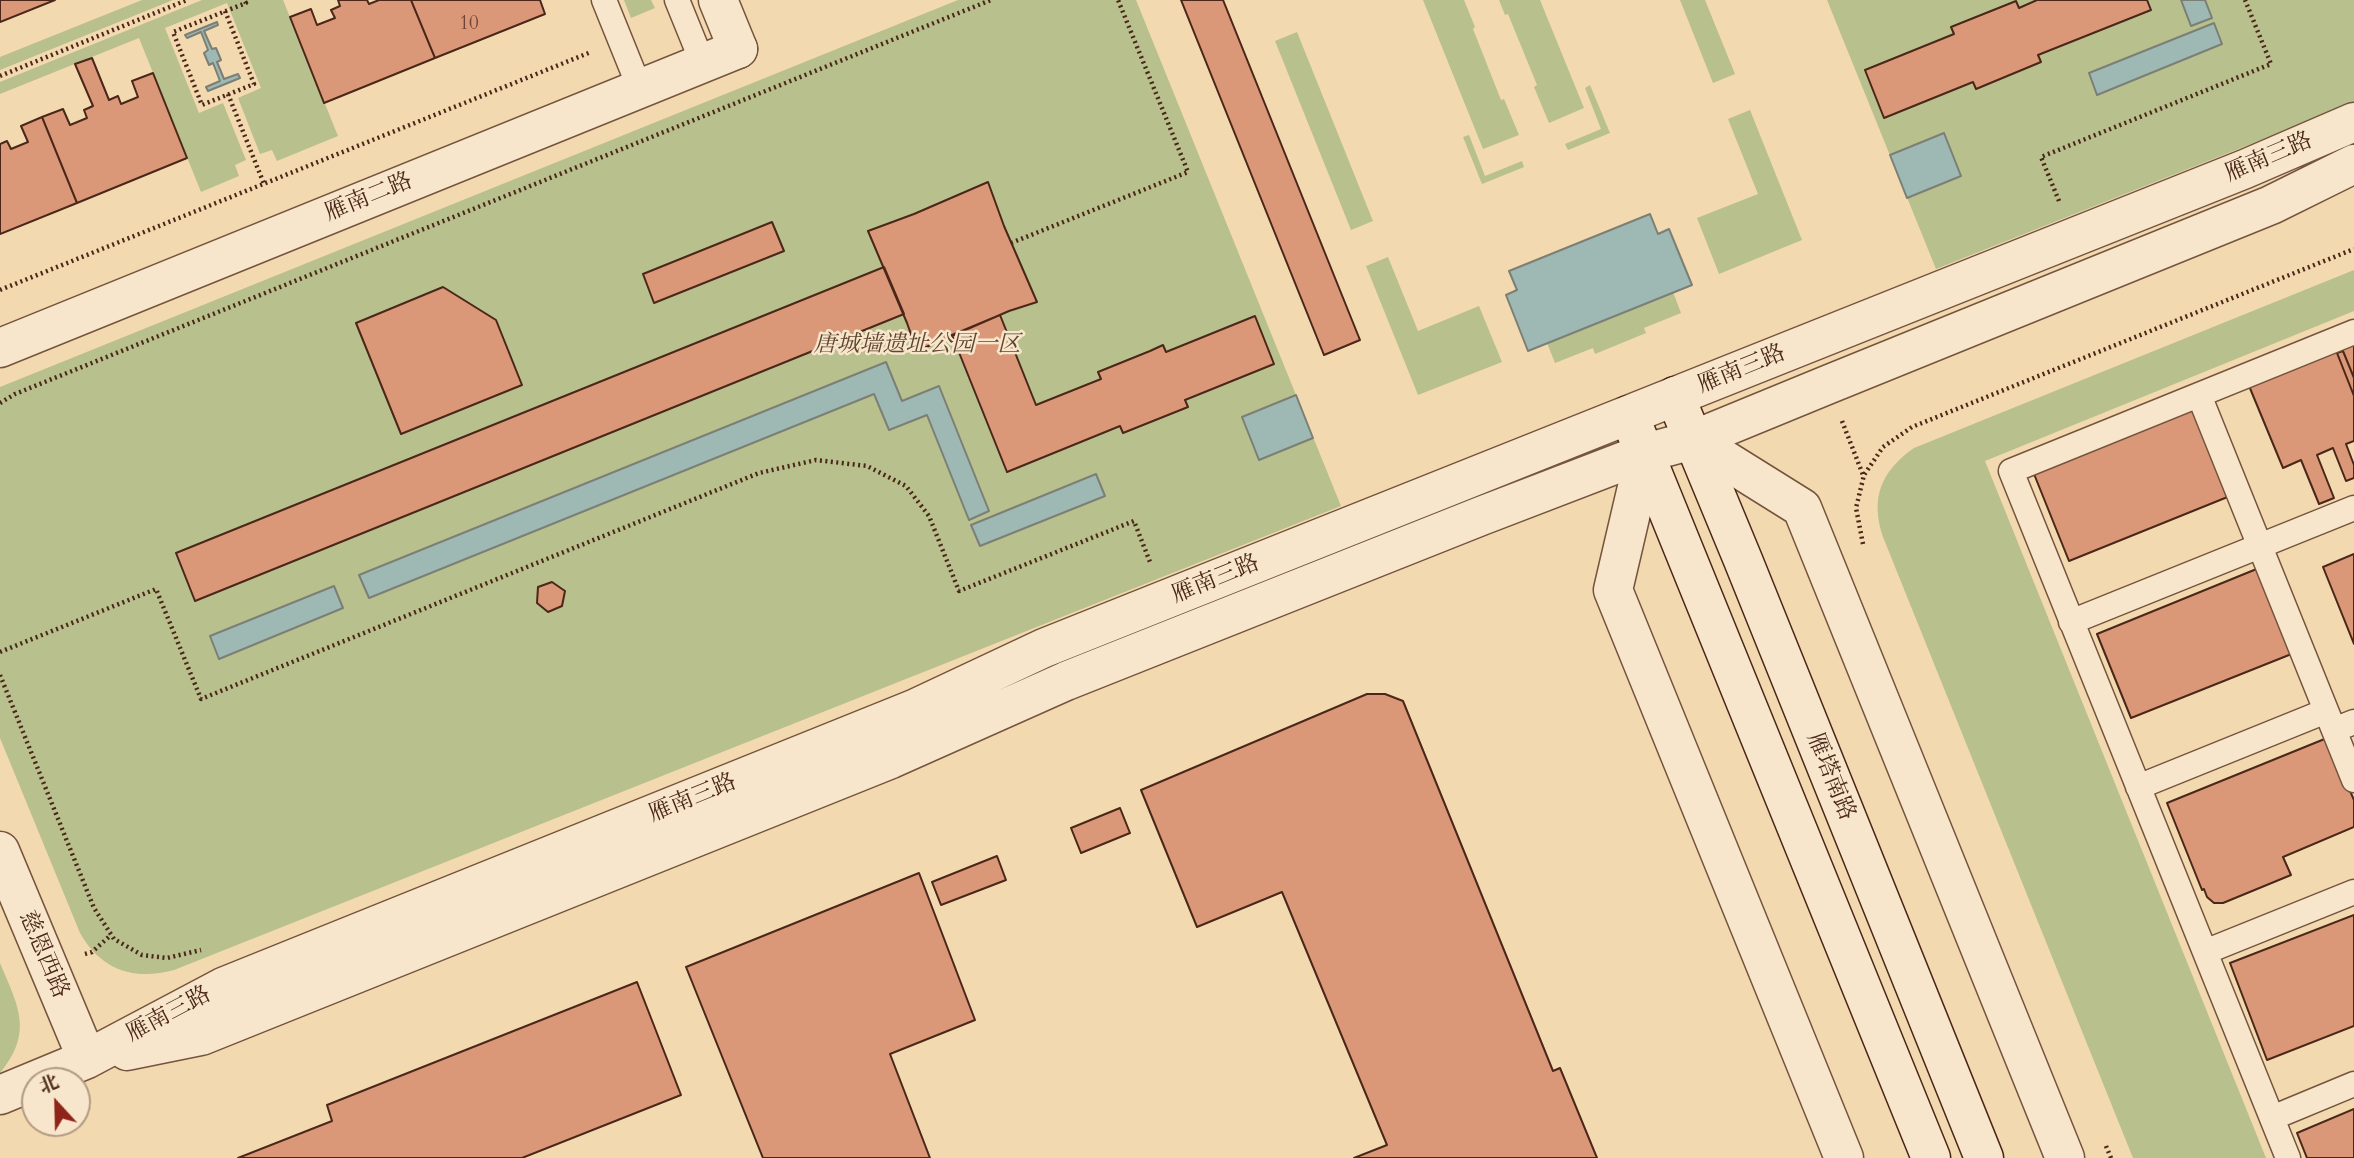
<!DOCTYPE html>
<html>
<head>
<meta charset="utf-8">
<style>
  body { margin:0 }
  #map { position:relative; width:2354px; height:1158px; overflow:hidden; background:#f3d9af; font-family:Cardo,"Noto Serif SC",serif }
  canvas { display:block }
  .north { position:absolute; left:21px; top:1067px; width:70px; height:70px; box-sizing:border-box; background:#f7e6cb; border:2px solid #b29a84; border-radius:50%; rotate:338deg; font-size:19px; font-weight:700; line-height:28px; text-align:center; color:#4a2719 }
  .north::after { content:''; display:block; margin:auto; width:24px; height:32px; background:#8f2418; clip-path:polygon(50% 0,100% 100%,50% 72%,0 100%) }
</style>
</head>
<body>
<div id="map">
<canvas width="2354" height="1158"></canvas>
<div class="north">北</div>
</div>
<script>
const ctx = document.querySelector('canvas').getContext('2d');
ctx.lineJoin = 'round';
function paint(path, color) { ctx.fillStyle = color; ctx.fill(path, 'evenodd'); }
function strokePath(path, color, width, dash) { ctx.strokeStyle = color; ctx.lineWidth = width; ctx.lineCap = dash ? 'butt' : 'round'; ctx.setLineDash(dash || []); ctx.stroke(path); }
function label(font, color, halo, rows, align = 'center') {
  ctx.font = font + ' Cardo,"Noto Serif SC",serif'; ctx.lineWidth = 5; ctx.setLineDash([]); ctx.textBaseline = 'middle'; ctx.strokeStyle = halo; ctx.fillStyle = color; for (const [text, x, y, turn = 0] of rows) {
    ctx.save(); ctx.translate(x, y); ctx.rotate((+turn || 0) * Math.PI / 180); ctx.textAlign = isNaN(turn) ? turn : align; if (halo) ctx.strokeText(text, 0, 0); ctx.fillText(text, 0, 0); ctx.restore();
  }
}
const green = new Path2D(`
  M 142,0 L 173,0 L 0,70 L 0,57 Z
  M 202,0 L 283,0 L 338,136 L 277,161 L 272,150 L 260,154 L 238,98 L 261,88 L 227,3 L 165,28 L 199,113 L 223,103 L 246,160 L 235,165 L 239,176 L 201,192 L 139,38 L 0,94 L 0,82 Z
  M 624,0 L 651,0 L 655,8 L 631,18 Z
  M 958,0 L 1136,0 L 1341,506 L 174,970 C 134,981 101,970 80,933 L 0,738 L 0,387 Z
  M 1423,0 L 1464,0 L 1475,27 L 1473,29 L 1501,100 L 1504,99 L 1519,135 L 1483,149 Z
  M 1499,0 L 1540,0 L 1584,108 L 1549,123 L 1534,87 L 1537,85 L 1508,14 L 1505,15 Z
  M 1680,0 L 1705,0 L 1735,74 L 1713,83 Z
  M 1827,0 L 2354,0 L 2354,103 L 1936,269 Z
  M 1297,32 L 1373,221 L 1351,230 L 1275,41 Z
  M 1590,85 L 1610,133 L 1568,150 L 1565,144 L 1601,129 L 1585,88 Z
  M 1750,110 L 1802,240 L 1719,274 L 1697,218 L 1758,194 L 1728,119 Z
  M 1469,135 L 1485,176 L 1522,161 L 1524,167 L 1482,184 L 1463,137 Z
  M 1388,257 L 1418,331 L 1479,306 L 1502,362 L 1418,395 L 1366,266 Z
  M 2354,270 L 2354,311 L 1985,461 L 2266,1158 L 2133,1158 L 1883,537 C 1870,498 1881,471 1914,448 Z
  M 1673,292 L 1681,313 L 1644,328 L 1646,333 L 1595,354 L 1593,348 L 1555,363 L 1547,343 Z
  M 0,963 C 18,1006 34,1032 0,1073 Z`);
const water = new Path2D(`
  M 2181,0 L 2205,0 L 2212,18 L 2191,26 Z
  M 217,22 L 218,25 L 204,31 L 212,49 L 216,48 L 221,60 L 217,62 L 224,79 L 238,74 L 240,78 L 208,91 L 206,87 L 220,81 L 213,63 L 209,65 L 204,53 L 208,50 L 201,32 L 187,38 L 185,35 Z
  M 2214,23 L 2222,44 L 2097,95 L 2089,73 Z
  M 1944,133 L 1961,176 L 1907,198 L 1890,155 Z
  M 1650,214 L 1658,234 L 1669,229 L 1692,285 L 1528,351 L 1506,295 L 1517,290 L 1509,271 Z
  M 886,362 L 902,401 L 939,386 L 989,511 L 969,520 L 927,415 L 889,430 L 874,394 L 369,598 L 359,575 Z
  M 1296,395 L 1313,438 L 1259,460 L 1242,417 Z
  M 1096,474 L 1105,496 L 980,546 L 971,525 Z
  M 334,586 L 343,608 L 219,659 L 210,636 Z`);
const building = new Path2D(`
  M 0,0 L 55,0 L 0,22 Z
  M 338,0 L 367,0 L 369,4 L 379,0 L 411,0 L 435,58 L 324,103 L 290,17 L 311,9 L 317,25 L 335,18 L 331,10 L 340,6 Z
  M 411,0 L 540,0 L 545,14 L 435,58 Z
  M 1181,0 L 1223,0 L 1360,340 L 1324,355 Z
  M 2037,0 L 2147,0 L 2151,10 L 2038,55 L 2041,62 L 1976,89 L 1973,82 L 1884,118 L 1865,70 L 1954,34 L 1951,27 L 2016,1 L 2019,8 Z
  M 92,58 L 109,100 L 118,96 L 121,104 L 138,97 L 132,81 L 153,73 L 187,158 L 77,203 L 42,117 L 63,109 L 70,125 L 87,118 L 84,110 L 93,106 L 75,64 Z
  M 42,117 L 77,203 L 0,234 L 0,144 L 7,141 L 11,149 L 28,142 L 21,126 Z
  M 988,182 L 1004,226 L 1037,302 L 1009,311 L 917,351 L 907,323 L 868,231 L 914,214 Z
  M 772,222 L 784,251 L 654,303 L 643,274 Z
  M 884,267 L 904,314 L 195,601 L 176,553 Z
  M 443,287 L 496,320 L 522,385 L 401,434 L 356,323 Z
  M 1000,315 L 1036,405 L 1101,379 L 1098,372 L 1150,351 L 1163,345 L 1166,352 L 1255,316 L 1274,364 L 1185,400 L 1188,407 L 1123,433 L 1120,426 L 1007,472 L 952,335 Z
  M 2354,338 L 2354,378 L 2343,351 L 2337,353 L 2354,396 L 2354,441 L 2346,444 L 2354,465 L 2354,478 L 2346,481 L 2333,448 L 2317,455 L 2334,498 L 2319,504 L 2301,460 L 2283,468 L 2247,381 Z
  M 2343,351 L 2354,378 L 2354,396 L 2337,353 Z
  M 2192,404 L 2230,496 L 2069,561 L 2032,469 Z
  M 2354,554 L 2354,644 L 2323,567 Z
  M 2259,568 L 2294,653 L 2131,718 L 2097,634 Z
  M 552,582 L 565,591 L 562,606 L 548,612 L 537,603 L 538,587 Z
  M 1367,694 L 1385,694 L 1403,701 L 1553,1071 L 1560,1068 L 1597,1158 L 1354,1158 L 1387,1145 L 1282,892 L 1197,927 L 1141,790 Z
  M 2327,738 L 2354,800 L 2354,827 L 2283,857 L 2291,875 L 2223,903 L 2214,903 L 2207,897 L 2204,889 L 2202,890 L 2167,803 Z
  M 1120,808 L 1130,833 L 1081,853 L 1071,828 Z
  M 997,856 L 1006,880 L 941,905 L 932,882 Z
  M 919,873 L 975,1020 L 890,1054 L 930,1158 L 763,1158 L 686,967 Z
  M 2354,915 L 2354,1026 L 2267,1060 L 2230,963 Z
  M 637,982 L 681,1095 L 522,1158 L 238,1158 L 332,1121 L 327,1105 Z
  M 2354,1109 L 2354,1158 L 2307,1158 L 2297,1133 Z`);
const path = new Path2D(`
  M 225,11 L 254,84 L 202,105 L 173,32 L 246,3 L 244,0
  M 0,76 L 187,0
  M 228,94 L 264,184
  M 2059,201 L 2041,157 L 2271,64 L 2245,0
  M 1011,243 L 1188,172 L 1118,0
  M 0,290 L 591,52
  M 0,403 L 15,394 L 991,0
  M 1842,421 L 1863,475
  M 1863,544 L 1856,508 L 1864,475 L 1883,447 L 1912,427 L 2354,249
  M 0,652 L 156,589 L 201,699 L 759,473 L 816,460 L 867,466 L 906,486 L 929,516 L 959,591 L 1134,521 L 1150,562
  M 0,675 L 94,908 L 114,939 L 142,955 L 167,958 L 201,950
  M 85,954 L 92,952 L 111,935
  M 2106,1146 L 2111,1158`);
const service = new Path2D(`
  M 604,0 L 640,89
  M 677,0 L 703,64
  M 2199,395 L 2354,780
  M 2071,622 L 2354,508
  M 2334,730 L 2354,722
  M 2138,787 L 2326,711
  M 2205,952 L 2354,892
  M 2272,1118 L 2354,1084
  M 2288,1158 L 2011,471 L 2354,332`);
const minor = new Path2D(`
  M 718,0 L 738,49
  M 1693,440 L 1802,508 L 2065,1158
  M 1645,453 L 1613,590 L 1844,1158`);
const tertiary = new Path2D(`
  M 0,348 L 738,49
  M 0,851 L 87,1059
  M 127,1051 L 201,1036 L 891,759 L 1066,681 L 1481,516 L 1645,453 L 1693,440 L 1827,385 L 2271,205 L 2354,164
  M 0,1095 L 87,1059 L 223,987 L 914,709 L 1044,648 L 2245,169 L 2354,122`);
const secondary = new Path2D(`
  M 1675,396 L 1743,560 L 1984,1158
  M 1629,415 L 1931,1158`);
const numberNames = [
  ["10",469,25]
];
const streetNames = [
  ["雁南三路",2269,158,-23],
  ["雁南二路",369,198,-22],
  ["雁南三路",1742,370,-22],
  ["雁南三路",1216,580,-22],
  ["雁塔南路",1830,777,68],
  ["雁南三路",693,799,-22],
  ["慈恩西路",43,955,67],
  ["雁南三路",169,1015,-28]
];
const parkNames = [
  ["唐城墙遗址公园一区",917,346]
];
paint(green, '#b8c08d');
paint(water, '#9eb9b3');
strokePath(water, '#7c7f75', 2);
paint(building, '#da9878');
strokePath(building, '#4a2719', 2);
strokePath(service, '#74543e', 27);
strokePath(minor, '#74543e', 41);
strokePath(tertiary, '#74543e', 41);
strokePath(secondary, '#4a2719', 41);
strokePath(path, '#4a2719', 4.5, [2, 3.5]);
strokePath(service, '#f7e6cb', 24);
strokePath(minor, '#f7e6cb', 38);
strokePath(tertiary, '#f7e6cb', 38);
strokePath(secondary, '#f7e6cb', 38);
label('19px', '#6e4331', null, numberNames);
label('23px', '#4a2719', '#f7e6cb', streetNames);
label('italic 23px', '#604630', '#f7e6cb', parkNames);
</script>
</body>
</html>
